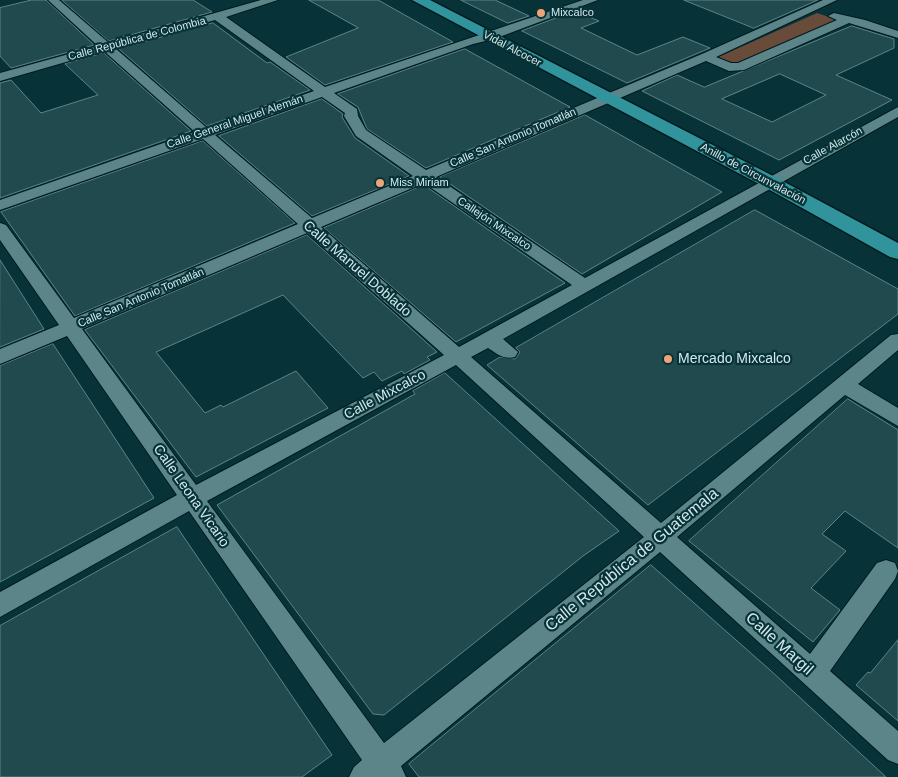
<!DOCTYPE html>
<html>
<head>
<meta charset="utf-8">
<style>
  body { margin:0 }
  canvas { display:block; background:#073338 }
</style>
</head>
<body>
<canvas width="898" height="777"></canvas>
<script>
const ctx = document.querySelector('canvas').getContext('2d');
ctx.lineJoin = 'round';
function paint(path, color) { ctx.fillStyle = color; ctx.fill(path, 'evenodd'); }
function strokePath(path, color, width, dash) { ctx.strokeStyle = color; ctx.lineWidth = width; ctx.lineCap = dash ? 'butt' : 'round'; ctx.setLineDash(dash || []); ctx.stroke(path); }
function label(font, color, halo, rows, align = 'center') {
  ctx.font = font + ' Arial,sans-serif'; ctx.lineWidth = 4.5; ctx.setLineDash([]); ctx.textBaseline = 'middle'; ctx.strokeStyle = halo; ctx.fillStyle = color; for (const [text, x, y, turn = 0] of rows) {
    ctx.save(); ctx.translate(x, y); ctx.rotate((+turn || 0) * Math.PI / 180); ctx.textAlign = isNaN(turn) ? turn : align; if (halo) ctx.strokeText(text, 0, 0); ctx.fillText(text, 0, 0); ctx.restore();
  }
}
const green = new Path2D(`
  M 817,13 L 838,20 L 732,65 L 716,58 Z`);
const building = new Path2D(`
  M 32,0 L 46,0 L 94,45 L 11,68 L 0,56 L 0,8 Z
  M 62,0 L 193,0 L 212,12 L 109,41 Z
  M 309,0 L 378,0 L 453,42 L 325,85 L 286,57 L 358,28 Z
  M 461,0 L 495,0 L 529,16 L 508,23 Z
  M 684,0 L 818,0 L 754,28 Z
  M 575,11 L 599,21 L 581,28 L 637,55 L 683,37 L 710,48 L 627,83 L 522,31 Z
  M 213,23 L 267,63 L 270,62 L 310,90 L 207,126 L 119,49 Z
  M 852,26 L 894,39 L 894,48 L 836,75 L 892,100 L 779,160 L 642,91 L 677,75 L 704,87 ZM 780,74 L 826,95 L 772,122 L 722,99 Z
  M 465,49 L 570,107 L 426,168 L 367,129 L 358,107 L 338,94 Z
  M 104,53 L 191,131 L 0,198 L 0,83 L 11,80 L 41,113 L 98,95 L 65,64 Z
  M 322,99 L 343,114 L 342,117 L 355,138 L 409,176 L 312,216 L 219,136 Z
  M 585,115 L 722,192 L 582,274 L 440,177 Z
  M 203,141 L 295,223 L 75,316 L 1,212 Z
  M 424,185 L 565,283 L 456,342 L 324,228 Z
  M 755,210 L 898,289 L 898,314 L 648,505 L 487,365 L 500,357 L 515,359 L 520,352 L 516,348 Z
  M 307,235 L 437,352 L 427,357 L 430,360 L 404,374 L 402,371 L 382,381 L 374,372 L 363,378 L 283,295 L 156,352 L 205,413 L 221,405 L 223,407 L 296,371 L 328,408 L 196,477 L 85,330 Z
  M 0,260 L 44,329 L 0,347 Z
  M 53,344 L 154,498 L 0,582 L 0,366 Z
  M 445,373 L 619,531 L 583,556 L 384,715 L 373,714 L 217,505 L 415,394 L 413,391 Z
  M 848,399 L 898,430 L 898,548 L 845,511 L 822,534 L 846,551 L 811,588 L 840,610 L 813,642 L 689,541 Z
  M 177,527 L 332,755 L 302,777 L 0,777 L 0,626 Z
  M 651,565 L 770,670 L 886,777 L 419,777 L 409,764 Z
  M 898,640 L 898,721 L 856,685 L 868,672 L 870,673 Z`);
const minor = new Path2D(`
  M 48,0 L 59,0 L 109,43 L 261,0 L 278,0 L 226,17 L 325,87 L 583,0 L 598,0 L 494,39 L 473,44 L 334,93 L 357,109 L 358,116 L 366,130 L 426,170 L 702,54 L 823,0 L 837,0 L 716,57 L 731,63 L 738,63 L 837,20 L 828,16 L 834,13 L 865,20 L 898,31 L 898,38 L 849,23 L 744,70 L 729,71 L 706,61 L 436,177 L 585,278 L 898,107 L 898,117 L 503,339 L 518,352 L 515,357 C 504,360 497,354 488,348 L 471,357 L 661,523 L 891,335 L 898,334 L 898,350 L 858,384 L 898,408 L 898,426 L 845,395 L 677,537 L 810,654 L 877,563 L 886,560 L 895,563 L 898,571 L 895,579 L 830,671 L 898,731 L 898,764 L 888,760 L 660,552 L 401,766 L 406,777 L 349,777 L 354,767 L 362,760 L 189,511 L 0,617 L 0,592 L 177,495 L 67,336 L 0,364 L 0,349 L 59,325 L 0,240 L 0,223 L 6,225 L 74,318 L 298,224 L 203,139 L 0,210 L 0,200 L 195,132 L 104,51 L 0,81 L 0,73 L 98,46 ZM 215,20 L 314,91 L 207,128 L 115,48 ZM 322,97 L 345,113 L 344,116 L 356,136 L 413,176 L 312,218 L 215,135 ZM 424,183 L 572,285 L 459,347 L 321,227 ZM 307,233 L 444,355 L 196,485 L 82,329 ZM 456,365 L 644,537 L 384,743 L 207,501 Z`);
const major = new Path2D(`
  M 412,0 L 430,0 L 775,177 L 898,243 L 898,259 L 890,257 L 761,185 Z`);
const markers = [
  [541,13,5,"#efa378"],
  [380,183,5,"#efa378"],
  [668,359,5,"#efa378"]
];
const farPoinames = [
  ["Mixcalco",551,13],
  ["Miss Miriam",390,183]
];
const farStreetnames = [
  ["Calle República de Colombia",137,39,-15],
  ["Vidal Alcocer",512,49,28],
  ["Calle General Miguel Alemán",235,122,-19],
  ["Calle San Antonio Tomatlán",513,138,-23],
  ["Calle Alarcón",833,146,-29],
  ["Anillo de Circunvalación",753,174,28],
  ["Callejón Mixcalco",494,224,34],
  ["Calle San Antonio Tomatlán",141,298,-23]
];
const streetNames = [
  ["Calle Manuel Doblado",357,269,41],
  ["Calle Mixcalco",385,395,-28],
  ["Calle Leona Vicario",191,496,55]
];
const poiNames = [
  ["Mercado Mixcalco",678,359]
];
const nearStreetnames = [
  ["Calle República de Guatemala",632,560,-39],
  ["Calle Margil",779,644,42]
];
paint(green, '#694b3a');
paint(building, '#214a4e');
strokePath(building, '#5b8488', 1);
strokePath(minor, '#001a1d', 2);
strokePath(major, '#001a1d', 3);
paint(minor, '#5c8589');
paint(major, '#31939c');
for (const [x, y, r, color] of markers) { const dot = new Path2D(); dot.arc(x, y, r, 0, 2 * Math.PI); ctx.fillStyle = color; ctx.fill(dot); strokePath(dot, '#073338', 2); }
label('11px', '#d4e9eb', '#073338', farPoinames, 'left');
label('11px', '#d4e9eb', '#073338', farStreetnames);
label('14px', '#d4e9eb', '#073338', streetNames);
label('14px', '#d4e9eb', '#073338', poiNames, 'left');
label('16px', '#d4e9eb', '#073338', nearStreetnames);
</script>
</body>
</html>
